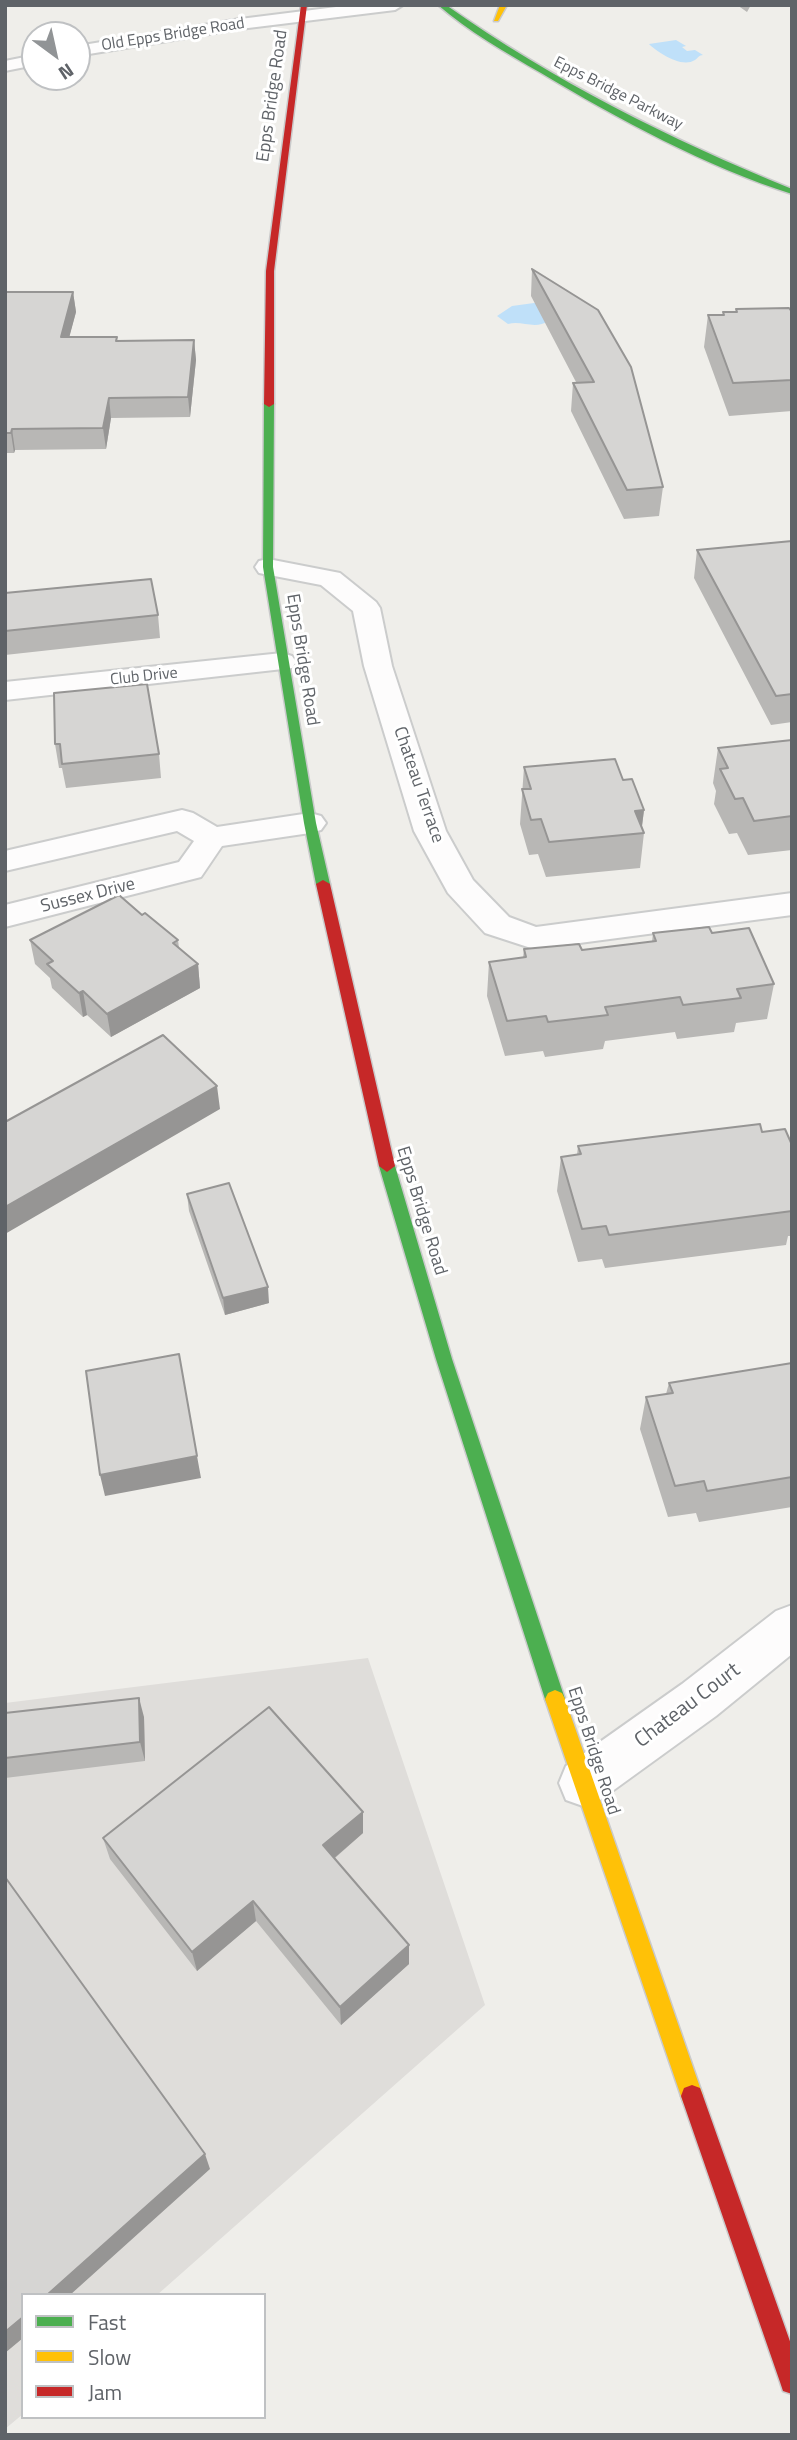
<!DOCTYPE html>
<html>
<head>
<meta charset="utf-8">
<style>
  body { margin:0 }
  #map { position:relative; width:797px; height:2440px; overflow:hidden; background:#efeeea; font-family:"Titillium Web",sans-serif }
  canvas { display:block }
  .frame { position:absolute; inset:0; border:7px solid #5f6368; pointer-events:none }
  .legend { position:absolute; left:21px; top:2293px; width:245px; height:126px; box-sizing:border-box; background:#fff; border:2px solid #bfc1c3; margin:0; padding:9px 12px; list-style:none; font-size:21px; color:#5f6368 }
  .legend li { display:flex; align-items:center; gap:14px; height:35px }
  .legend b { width:35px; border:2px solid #bfc1c3 }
  .north { position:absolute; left:21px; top:21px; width:70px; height:70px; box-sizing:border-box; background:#fff; border:2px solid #bfc1c3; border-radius:50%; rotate:147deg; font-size:19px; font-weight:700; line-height:28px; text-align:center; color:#5f6368 }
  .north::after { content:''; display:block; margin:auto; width:24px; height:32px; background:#919496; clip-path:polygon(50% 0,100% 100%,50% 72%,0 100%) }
</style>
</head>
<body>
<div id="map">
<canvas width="797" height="2440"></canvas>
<div class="frame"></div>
<ul class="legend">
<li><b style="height:9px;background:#4caf50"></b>Fast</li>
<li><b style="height:9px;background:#ffc107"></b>Slow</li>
<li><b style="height:9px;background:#c62828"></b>Jam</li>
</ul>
<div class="north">N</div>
</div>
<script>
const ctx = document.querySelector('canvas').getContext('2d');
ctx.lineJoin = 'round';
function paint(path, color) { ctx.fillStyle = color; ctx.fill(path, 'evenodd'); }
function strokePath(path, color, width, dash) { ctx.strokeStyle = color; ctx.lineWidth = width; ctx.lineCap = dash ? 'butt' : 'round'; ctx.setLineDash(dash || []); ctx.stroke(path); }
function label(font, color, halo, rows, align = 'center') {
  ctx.font = font + ' "Titillium Web",sans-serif'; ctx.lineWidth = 6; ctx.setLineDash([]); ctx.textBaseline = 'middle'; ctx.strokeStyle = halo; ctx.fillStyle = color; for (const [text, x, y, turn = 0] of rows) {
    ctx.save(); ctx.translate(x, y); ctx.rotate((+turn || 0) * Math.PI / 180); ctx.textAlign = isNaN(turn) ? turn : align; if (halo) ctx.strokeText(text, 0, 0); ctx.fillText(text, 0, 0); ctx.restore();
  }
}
const industrial = new Path2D(`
  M 368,1658 L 485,2005 L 157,2295 L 23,2295 L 23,2414 L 5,2429 L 5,1703 Z`);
const water = new Path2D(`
  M 676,40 L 686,46 L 682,47 L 687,51 L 695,50 L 703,55 C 699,55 698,58 695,60 C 681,69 656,51 649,44 Z
  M 534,303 L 540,303 L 549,321 C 534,330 522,320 508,324 L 497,316 L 512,306 Z`);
const street = new Path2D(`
  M 352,5 L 403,5 L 395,10 L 240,29 L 77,56 L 77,46 L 240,19 Z
  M 35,55 L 35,65 L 5,71 L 5,61 Z
  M 268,559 L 340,573 L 376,602 L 380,608 L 392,666 L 446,831 L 473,880 L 509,917 L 536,927 L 792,893 L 792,915 L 534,949 L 485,933 L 448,893 L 414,831 L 364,666 L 353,611 L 321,585 L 259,573 L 255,567 L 259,561 Z
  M 282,653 L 292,656 L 296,662 L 292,668 L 5,700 L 5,682 Z
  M 182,810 L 193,813 L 217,827 L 310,813 L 321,816 L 326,823 L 321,830 L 310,833 L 222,846 L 201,877 L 5,927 L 5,905 L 179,862 L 194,841 L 177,831 L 5,871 L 5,851 Z
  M 792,1605 L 792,1654 L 716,1716 L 600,1800 L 583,1806 L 566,1800 L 559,1783 L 566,1766 L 682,1684 L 776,1611 Z`);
const fast = new Path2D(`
  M 438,5 L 446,5 C 554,81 669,139 792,189 L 792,194 C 709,168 616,118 541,73 C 506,53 468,31 438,5 Z
  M 269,401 L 274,404 L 273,567 L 316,823 L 330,884 L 323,888 L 316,884 L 304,823 L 263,567 L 264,404 Z
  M 387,1160 L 395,1166 L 452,1359 L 565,1699 L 562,1705 L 555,1708 L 548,1705 L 545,1699 L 436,1359 L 379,1166 Z`);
const slow = new Path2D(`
  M 500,5 L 507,5 L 498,21 L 494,21 Z
  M 555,1690 L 562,1693 L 565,1699 L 703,2096 L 700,2104 L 692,2107 L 684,2104 L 681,2096 L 545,1699 L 548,1693 Z`);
const jam = new Path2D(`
  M 301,5 L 307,5 L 274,271 L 274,404 L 269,407 L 264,404 L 266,271 Z
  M 323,880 L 330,884 L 395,1166 L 387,1172 L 379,1166 L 316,884 Z
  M 692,2085 L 700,2088 L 703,2096 L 792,2347 L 792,2394 L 783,2391 L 780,2382 L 681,2096 L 684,2088 Z`);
const wall = new Path2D(`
  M 737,5 L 751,5 L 747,12 Z
  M 532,269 L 663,487 L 659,516 L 624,519 L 571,411 L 573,383 L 576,382 L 531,296 Z
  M 5,292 L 73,292 L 76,312 L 69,337 L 118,341 L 194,340 L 196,360 L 190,417 L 111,418 L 106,449 L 15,450 L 14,453 L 5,453 Z
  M 736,309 L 792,312 L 792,411 L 729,416 L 704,347 L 708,315 L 723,315 L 723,312 L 736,312 Z
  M 792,541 L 792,722 L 771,725 L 694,578 L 697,550 Z
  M 5,593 L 158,615 L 160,638 L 5,655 Z
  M 54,693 L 159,754 L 161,778 L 66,788 L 62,768 L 59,768 L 55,744 Z
  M 792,740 L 792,850 L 748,855 L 737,833 L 729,834 L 714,804 L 716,791 L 713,783 L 718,748 Z
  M 524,767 L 623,780 L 644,810 L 642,827 L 644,833 L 640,868 L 546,877 L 538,854 L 529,855 L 520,824 Z
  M 142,915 L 178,940 L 179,948 L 198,964 L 200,988 L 111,1037 L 87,1015 L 83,1017 L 52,988 L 50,978 L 35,964 L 30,940 Z
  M 653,933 L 712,933 L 774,984 L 767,1019 L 736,1023 L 734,1032 L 677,1039 L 675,1032 L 605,1041 L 603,1049 L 545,1057 L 543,1051 L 505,1056 L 487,996 L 489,962 L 523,958 L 524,949 L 582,950 L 652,942 Z
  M 762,1132 L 792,1145 L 792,1236 L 788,1236 L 786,1245 L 605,1268 L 602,1259 L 578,1262 L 557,1191 L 561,1157 L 577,1155 L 578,1146 Z
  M 187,1194 L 269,1303 L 225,1315 L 189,1211 Z
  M 792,1363 L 792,1507 L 699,1522 L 696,1513 L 668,1517 L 640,1429 L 646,1397 L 666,1394 L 669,1383 Z
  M 5,1713 L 144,1717 L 145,1761 L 5,1778 Z
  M 363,1833 L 335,1858 L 409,1964 L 341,2025 L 256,1921 L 197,1971 L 110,1859 L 103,1838 Z`);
const shadedWall = new Path2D(`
  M 73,292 L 76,312 L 64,357 L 61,337 Z
  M 194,340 L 196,360 L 190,417 L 188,397 Z
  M 109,398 L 111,418 L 106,449 L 103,428 Z
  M 12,429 L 15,450 L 14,453 L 11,433 Z
  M 644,810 L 641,833 L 635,811 Z
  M 198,964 L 200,988 L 111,1037 L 107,1014 Z
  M 83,991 L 87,1015 L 83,1017 L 79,993 Z
  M 217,1086 L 220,1109 L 5,1234 L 5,1207 Z
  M 268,1287 L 269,1303 L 225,1315 L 223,1298 Z
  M 197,1456 L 201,1478 L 105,1496 L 100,1475 Z
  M 139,1698 L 144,1717 L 145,1761 L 140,1742 Z
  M 363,1812 L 363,1833 L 325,1866 L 323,1845 Z
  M 253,1901 L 256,1921 L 197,1971 L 192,1952 Z
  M 409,1945 L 409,1964 L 341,2025 L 340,2007 Z
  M 205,2154 L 210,2169 L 70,2295 L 47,2295 Z
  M 23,2317 L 23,2338 L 5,2353 L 5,2332 Z`);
const building = new Path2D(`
  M 532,269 L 598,310 L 631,367 L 663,487 L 627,490 L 573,383 L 594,382 Z
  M 5,292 L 73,292 L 61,337 L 117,337 L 116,341 L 194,340 L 188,397 L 109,398 L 103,428 L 12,429 L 11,433 L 5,433 Z
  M 789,308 L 792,312 L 792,380 L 733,383 L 708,315 L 724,315 L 723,312 L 737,312 L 736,309 Z
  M 792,541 L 792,694 L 776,696 L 697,550 Z
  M 151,579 L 158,615 L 5,631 L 5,593 Z
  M 147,684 L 159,754 L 62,764 L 60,744 L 55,744 L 54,693 Z
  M 792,740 L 792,816 L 754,821 L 743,798 L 735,799 L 720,769 L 728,768 L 718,748 Z
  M 615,759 L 623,780 L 632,779 L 644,810 L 635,811 L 644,833 L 549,842 L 541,819 L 531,820 L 522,789 L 531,789 L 524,767 Z
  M 119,895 L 142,915 L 145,913 L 178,940 L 173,943 L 198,964 L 107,1014 L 83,991 L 79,993 L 47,964 L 53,961 L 30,940 Z
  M 709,927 L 712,933 L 749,928 L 774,984 L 737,989 L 741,998 L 683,1005 L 680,997 L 605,1007 L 608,1015 L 548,1022 L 546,1016 L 507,1021 L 489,962 L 526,957 L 524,949 L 579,944 L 582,950 L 656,941 L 653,933 Z
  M 163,1035 L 217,1086 L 5,1207 L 5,1122 Z
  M 760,1124 L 762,1132 L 785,1129 L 792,1145 L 792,1211 L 609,1235 L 606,1226 L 582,1229 L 561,1157 L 581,1154 L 578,1146 Z
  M 229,1183 L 268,1287 L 223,1298 L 187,1194 Z
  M 179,1354 L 197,1456 L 100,1475 L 86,1371 Z
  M 792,1363 L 792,1477 L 707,1491 L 704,1481 L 675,1486 L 646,1397 L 673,1393 L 669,1383 Z
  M 139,1698 L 140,1742 L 5,1758 L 5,1713 Z
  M 269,1707 L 363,1812 L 323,1845 L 409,1945 L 340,2007 L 253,1901 L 192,1952 L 103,1838 Z
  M 5,1877 L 205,2154 L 47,2295 L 23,2295 L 23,2317 L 5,2332 Z`);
const farStreetnames = [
  ["Old Epps Bridge Road",173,35,-9],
  ["Epps Bridge Parkway",618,94,27],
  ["Club Drive",144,677,-6]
];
const streetNames = [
  ["Epps Bridge Road",273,96,-82],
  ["Epps Bridge Road",302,660,81],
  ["Chateau Terrace",418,785,71],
  ["Sussex Drive",88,896,-14],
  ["Epps Bridge Road",421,1211,73],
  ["Epps Bridge Road",593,1751,72]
];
const nearStreetnames = [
  ["Chateau Court",688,1706,-37]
];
paint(industrial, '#dfddda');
paint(water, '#bfe0f9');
strokePath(street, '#cbcccc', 4);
strokePath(fast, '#cacacb', 3);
strokePath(slow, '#cacacb', 3);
strokePath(jam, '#cacacb', 3);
paint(street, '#fdfcfc');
paint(fast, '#4caf50');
paint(slow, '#ffc107');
paint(jam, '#c62828');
paint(wall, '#b8b7b5');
paint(shadedWall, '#969594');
paint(building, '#d6d5d3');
strokePath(building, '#969594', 2);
label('16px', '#5f6368', '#fff', farStreetnames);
label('18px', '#5f6368', '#fff', streetNames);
label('21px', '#5f6368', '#fff', nearStreetnames);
</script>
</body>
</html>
